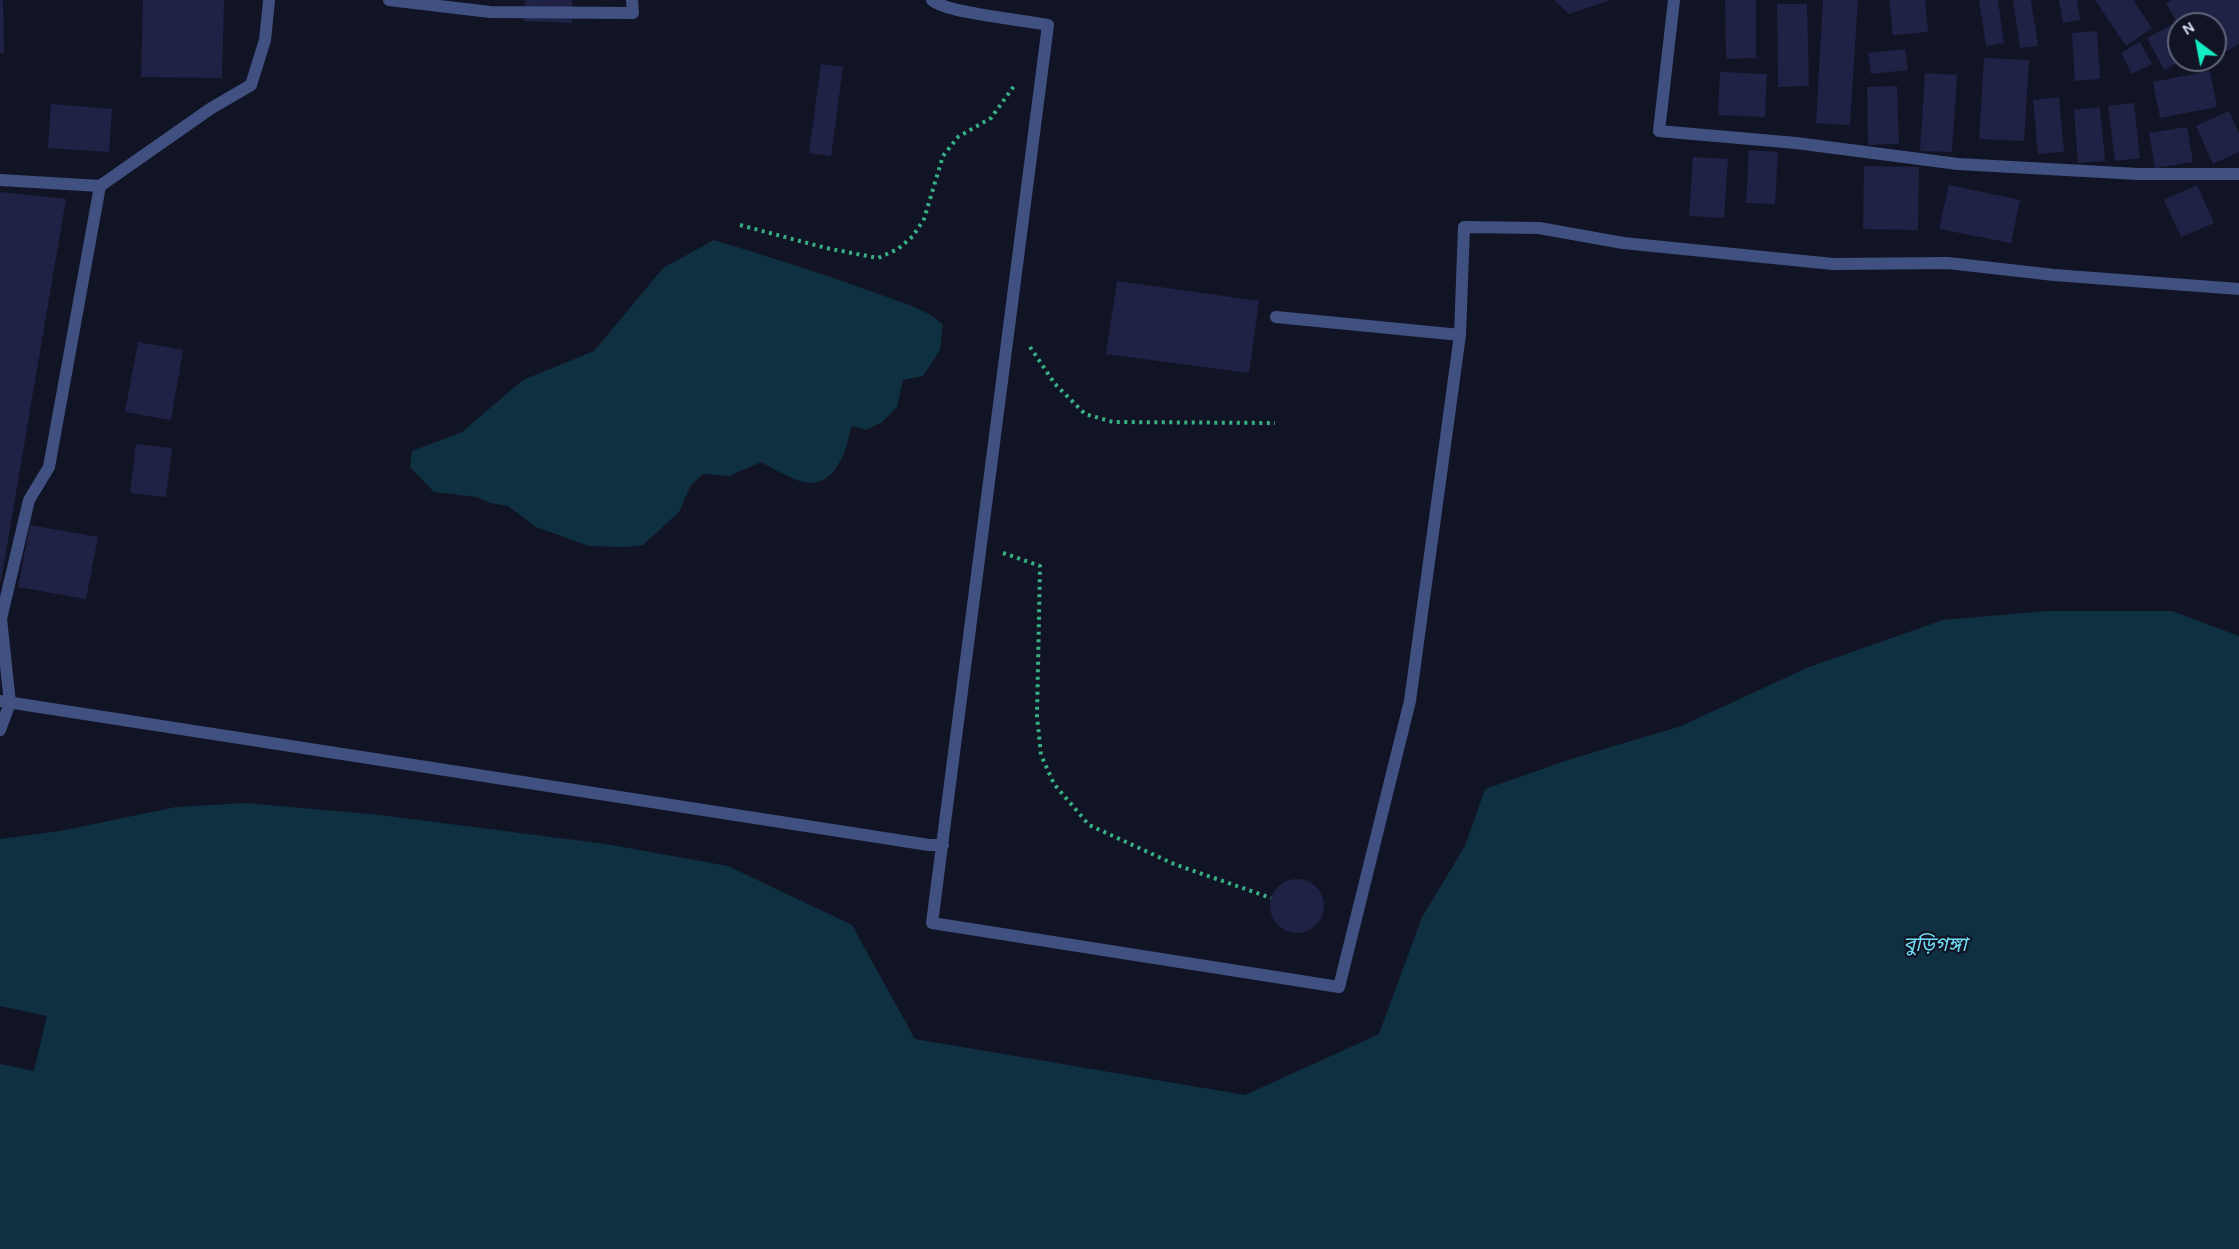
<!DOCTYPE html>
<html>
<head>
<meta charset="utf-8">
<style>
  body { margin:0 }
  #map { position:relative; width:2239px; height:1249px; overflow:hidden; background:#111425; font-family:Karla,sans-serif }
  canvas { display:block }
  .north { position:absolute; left:2167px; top:12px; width:60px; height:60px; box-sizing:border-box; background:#111425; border:2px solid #61657b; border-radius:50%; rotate:328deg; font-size:16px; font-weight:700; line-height:24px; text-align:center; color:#d9dffc }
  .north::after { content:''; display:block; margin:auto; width:21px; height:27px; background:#14edc2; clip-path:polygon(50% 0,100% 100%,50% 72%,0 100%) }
</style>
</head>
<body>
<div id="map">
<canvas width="2239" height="1249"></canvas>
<div class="north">N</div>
</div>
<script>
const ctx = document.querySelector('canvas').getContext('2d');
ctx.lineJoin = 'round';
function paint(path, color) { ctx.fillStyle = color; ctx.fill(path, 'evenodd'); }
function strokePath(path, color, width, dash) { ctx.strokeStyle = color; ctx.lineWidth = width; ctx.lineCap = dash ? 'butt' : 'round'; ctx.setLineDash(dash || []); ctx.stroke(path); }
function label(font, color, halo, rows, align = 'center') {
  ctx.font = font + ' Karla,"Noto Sans Bengali",sans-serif'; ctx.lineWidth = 4.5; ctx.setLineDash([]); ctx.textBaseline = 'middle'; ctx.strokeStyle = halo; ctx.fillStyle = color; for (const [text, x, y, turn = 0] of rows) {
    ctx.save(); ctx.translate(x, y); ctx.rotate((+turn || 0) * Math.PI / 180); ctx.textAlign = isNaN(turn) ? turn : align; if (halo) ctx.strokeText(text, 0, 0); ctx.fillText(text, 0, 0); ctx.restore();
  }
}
const water = new Path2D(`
  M 714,240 C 768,256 820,273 873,292 C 896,301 925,307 943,325 L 940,350 L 923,376 L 903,380 L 897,407 L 881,423 L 866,430 L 852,426 C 848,435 848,444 844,453 C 823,502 795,480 761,462 L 729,476 L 703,474 L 691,485 L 679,512 L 643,545 L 625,547 L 589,546 L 536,527 L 508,506 L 490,503 L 476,497 L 434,492 L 410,467 L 412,451 L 462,432 L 523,380 L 594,351 L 663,268 Z
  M 2047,611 L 2172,611 L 2239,636 L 2239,1249 L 0,1249 L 0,839 L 60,831 L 176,807 L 246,803 L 380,815 L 606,844 L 728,866 L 852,925 L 915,1039 L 1245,1095 L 1379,1034 L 1422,917 L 1465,846 L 1485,789 L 1571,759 L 1681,726 L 1809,667 L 1943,620 Z`);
const pier = new Path2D(`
  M 0,1006 L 47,1016 L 34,1071 L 0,1064 Z`);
const building = new Path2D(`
  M 0,0 L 3,0 L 4,53 L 0,53 Z
  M 143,0 L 224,0 L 222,78 L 141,77 Z
  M 525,0 L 572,0 L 572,23 L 524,21 Z
  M 1554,0 L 1611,0 L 1569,14 Z
  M 1725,0 L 1756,0 L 1756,58 L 1726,59 Z
  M 1823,0 L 1858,0 L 1850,125 L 1816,123 Z
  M 1889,0 L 1925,0 L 1928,32 L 1893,35 Z
  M 1979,0 L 1998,0 L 2004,43 L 1986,46 Z
  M 2013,0 L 2031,0 L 2038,46 L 2020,48 Z
  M 2059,0 L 2077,0 L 2080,20 L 2063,23 Z
  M 2095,0 L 2133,0 L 2152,28 L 2126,46 Z
  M 2172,0 L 2239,0 L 2239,44 L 2215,58 L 2215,24 L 2178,24 L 2166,3 Z
  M 1777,4 L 1807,4 L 1809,86 L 1778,87 Z
  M 2175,23 L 2179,30 L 2179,62 L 2164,70 L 2147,38 Z
  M 2097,31 L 2100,79 L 2075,81 L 2072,33 Z
  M 2140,42 L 2152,64 L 2132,74 L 2121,53 Z
  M 1905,49 L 1908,70 L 1871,74 L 1868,53 Z
  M 1984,58 L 2029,60 L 2024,141 L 1979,139 Z
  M 821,64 L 843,67 L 831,156 L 809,153 Z
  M 2210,71 L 2217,107 L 2160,118 L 2153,82 Z
  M 1720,72 L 1767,74 L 1765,117 L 1718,115 Z
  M 1925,73 L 1957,75 L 1952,152 L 1920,151 Z
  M 1897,86 L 1899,144 L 1868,145 L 1867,87 Z
  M 2059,97 L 2064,152 L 2038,154 L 2033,100 Z
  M 2134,103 L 2140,158 L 2115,161 L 2108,106 Z
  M 51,104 L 112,109 L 109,152 L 48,148 Z
  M 2100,107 L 2105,161 L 2078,163 L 2074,110 Z
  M 2229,111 L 2239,133 L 2239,152 L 2213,164 L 2196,126 Z
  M 2187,127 L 2193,162 L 2155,168 L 2149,133 Z
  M 1749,150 L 1778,152 L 1775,204 L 1746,203 Z
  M 1693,157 L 1728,159 L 1724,218 L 1689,216 Z
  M 1864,166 L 1919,167 L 1918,230 L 1863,229 Z
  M 1949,185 L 2020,200 L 2011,243 L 1939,229 Z
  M 2197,185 L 2214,223 L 2181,237 L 2164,200 Z
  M 0,192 L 66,199 L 1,581 L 0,581 Z
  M 1117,281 L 1259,301 L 1249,373 L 1106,354 Z
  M 138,342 L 183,350 L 171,420 L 125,412 Z
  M 136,444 L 172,448 L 166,497 L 130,493 Z
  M 30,525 L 98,537 L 86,599 L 18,587 Z
  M1270 906a27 27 0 1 1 54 0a27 27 0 1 1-54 0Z`);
const path = new Path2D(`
  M 740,225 L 826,248 L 878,258 L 898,249 L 913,236 L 924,219 L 943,156 L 958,137 L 991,118 L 1014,86
  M 1030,347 L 1055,384 L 1085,414 L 1113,422 L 1275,423
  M 1003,553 L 1040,566 L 1037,716 L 1041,755 L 1054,784 L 1089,825 L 1174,864 L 1271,898`);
const street = new Path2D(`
  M 389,0 L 490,12 L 633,13 L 632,0
  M 932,0 C 946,13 1024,20 1048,25 L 932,923 L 1339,987 L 1410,701 L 1460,335 L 1464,227 L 1539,228 L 1623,243 L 1833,264 L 1948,263 L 2054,275 L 2239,289
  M 1674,0 L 1659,131 L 1796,143 L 1958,164 L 2138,174 L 2239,174
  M 0,180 L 100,186 L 49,467 L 29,500 L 1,619 L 10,703 L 0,730
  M 100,186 L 210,109 L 251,85 L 265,40 L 269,1
  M 1276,317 L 1460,335
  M 0,701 L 929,845 L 943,845`);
const waterNames = [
  ["বুড়িগঙ্গা",1935,945]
];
paint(water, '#0e3041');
paint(pier, '#111425');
paint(building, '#1f2245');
strokePath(path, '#39af85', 4, [3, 4.5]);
strokePath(street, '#405181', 12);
label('italic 20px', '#6fdef4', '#111425', waterNames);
</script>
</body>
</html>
